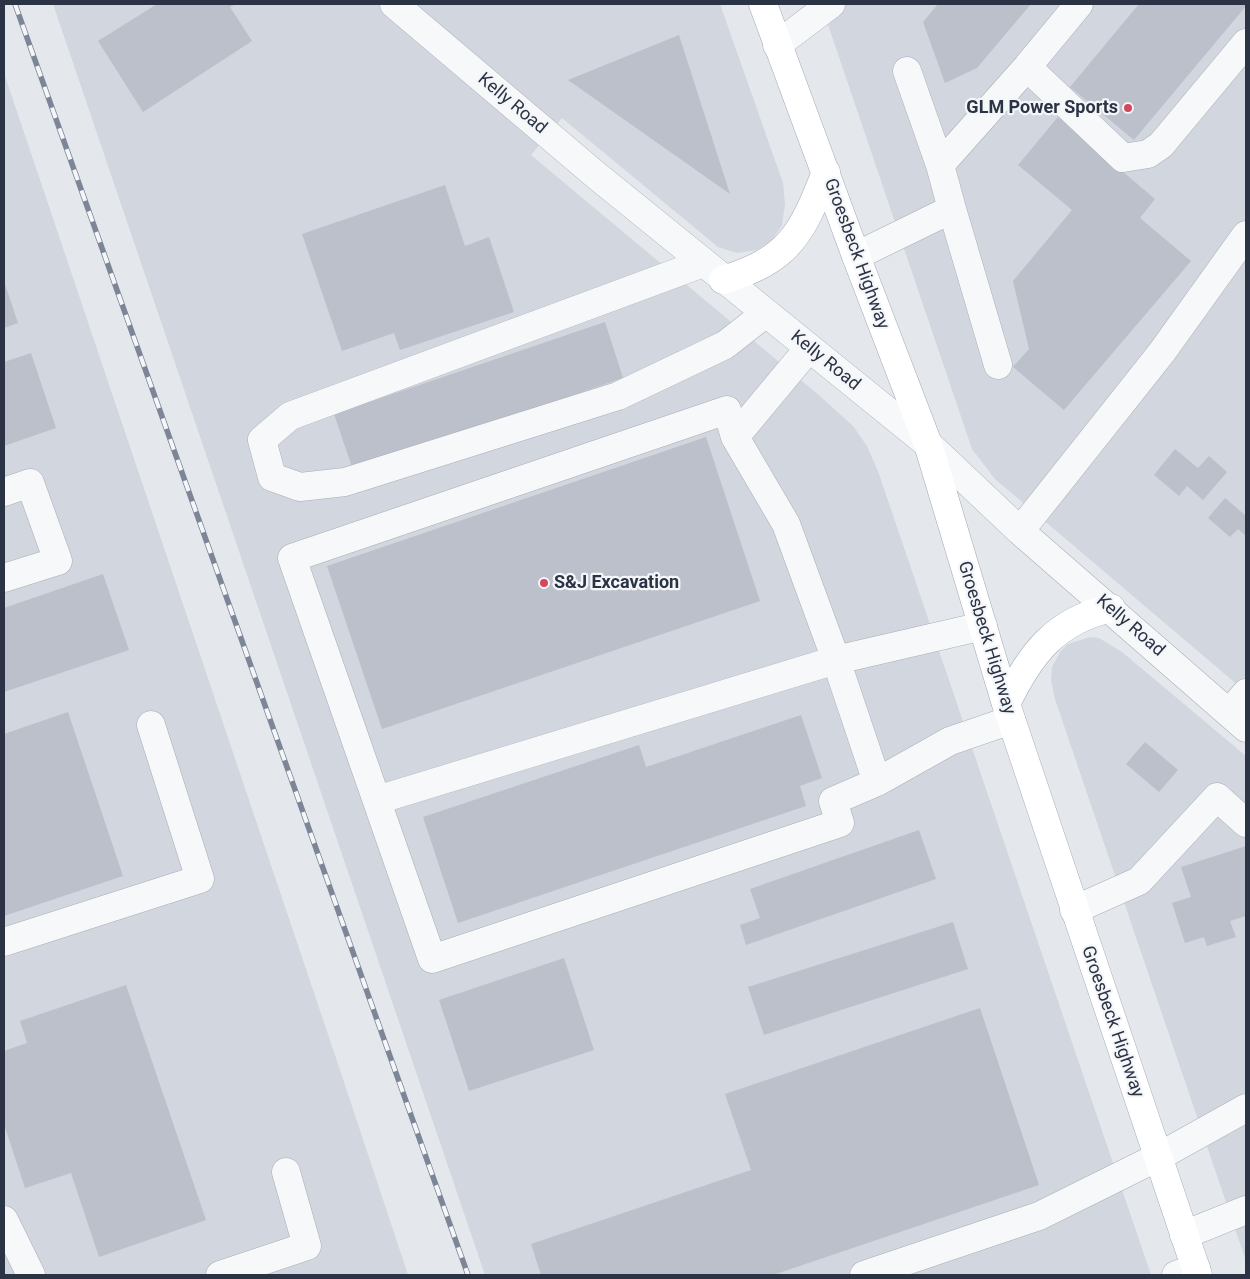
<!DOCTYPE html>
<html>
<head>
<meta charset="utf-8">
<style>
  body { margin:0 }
  #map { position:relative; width:1250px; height:1279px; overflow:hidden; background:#e4e7ec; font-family:Roboto,sans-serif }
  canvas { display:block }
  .frame { position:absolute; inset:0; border:5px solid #2b3445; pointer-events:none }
</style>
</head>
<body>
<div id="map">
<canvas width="1250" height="1279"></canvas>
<div class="frame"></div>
</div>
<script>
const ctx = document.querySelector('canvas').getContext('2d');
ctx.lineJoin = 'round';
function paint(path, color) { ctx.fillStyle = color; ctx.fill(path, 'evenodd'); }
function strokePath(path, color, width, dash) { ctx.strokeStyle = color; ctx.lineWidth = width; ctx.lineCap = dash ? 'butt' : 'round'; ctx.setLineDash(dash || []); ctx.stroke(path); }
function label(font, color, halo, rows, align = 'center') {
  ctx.font = font + ' Roboto,sans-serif'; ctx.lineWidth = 4.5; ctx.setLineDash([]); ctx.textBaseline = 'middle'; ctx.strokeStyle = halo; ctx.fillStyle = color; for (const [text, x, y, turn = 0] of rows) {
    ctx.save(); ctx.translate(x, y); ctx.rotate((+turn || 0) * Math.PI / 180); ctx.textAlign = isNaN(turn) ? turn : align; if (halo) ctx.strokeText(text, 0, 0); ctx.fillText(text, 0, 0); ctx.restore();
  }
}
const built = new Path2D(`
  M 53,4 L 720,4 L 783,183 L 785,204 L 782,225 L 772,240 L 757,250 L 737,253 L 718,247 L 562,118 L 531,155 L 821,397 L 853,426 L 867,446 L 879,474 L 1151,1275 L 485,1275 Z
  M 821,4 L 1246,4 L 1246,692 L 995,479 L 972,449 Z
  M 4,73 L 340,1070 L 408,1275 L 4,1275 Z
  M 1090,637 L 1099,638 L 1122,652 L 1246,756 L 1246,1261 L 1055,699 L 1051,680 L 1052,667 L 1060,652 L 1068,644 Z`);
const building = new Path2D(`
  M 157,4 L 236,4 L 230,7 L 252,41 L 143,112 L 98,41 Z
  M 938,4 L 1031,4 L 977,68 L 945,83 L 923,22 Z
  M 1139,4 L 1246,4 L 1246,6 L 1134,140 L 1070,87 Z
  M 679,35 L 730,194 L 568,80 Z
  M 1058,117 L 1155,199 L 1140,218 L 1191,261 L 1064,410 L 1013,367 L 1029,349 L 1013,281 L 1072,210 L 1018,165 Z
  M 445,185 L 465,246 L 489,237 L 514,312 L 400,350 L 394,333 L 342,351 L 302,234 Z
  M 4,281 L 18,323 L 4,328 Z
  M 605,322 L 623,378 L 353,470 L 334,414 Z
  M 31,353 L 56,428 L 4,446 L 4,362 Z
  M 706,437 L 760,601 L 382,729 L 327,566 Z
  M 1175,449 L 1198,468 L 1209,456 L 1227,472 L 1203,500 L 1187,486 L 1179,496 L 1154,475 Z
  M 1225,498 L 1246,516 L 1246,536 L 1238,529 L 1230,537 L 1208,518 Z
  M 103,574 L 129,650 L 4,692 L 4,608 Z
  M 68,712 L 123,876 L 4,916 L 4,734 Z
  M 801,715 L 822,778 L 800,786 L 806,806 L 458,923 L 423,817 L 639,745 L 646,767 Z
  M 1145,742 L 1178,770 L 1159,792 L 1126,764 Z
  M 919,830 L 936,879 L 746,945 L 740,925 L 760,918 L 750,889 Z
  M 1246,846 L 1246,916 L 1230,921 L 1236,937 L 1207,946 L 1204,937 L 1185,943 L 1172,903 L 1191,897 L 1181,867 Z
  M 953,922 L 968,969 L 764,1035 L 748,987 Z
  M 564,958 L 594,1050 L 469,1091 L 439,1000 Z
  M 126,985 L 206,1220 L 99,1257 L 71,1173 L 25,1188 L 4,1124 L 4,1051 L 27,1043 L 20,1021 Z
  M 980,1008 L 1039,1185 L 773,1275 L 541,1275 L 531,1244 L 751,1170 L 725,1094 Z`);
const minor = new Path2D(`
  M 394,4 L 597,176 L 928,444 L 1020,531 L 1246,728
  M 777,45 L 831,4
  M 1027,67 L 1123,158 L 1148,154 L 1161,145 L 1246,43
  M 907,71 L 940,165
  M 952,209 L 998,365
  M 856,256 L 952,209 L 940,165 L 1027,67 L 1079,4
  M 703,263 L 290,416 L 262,440 L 272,477 L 300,487 L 345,482 L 618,396 L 725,345 L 766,313
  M 735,437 L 809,348
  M 4,492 L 30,483 L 58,561 L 4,578
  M 1020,531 L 1162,352 L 1246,235
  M 983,626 L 836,660 L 786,524 L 735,437 L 727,410 L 292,558 L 432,959 L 840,823 L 833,801 L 877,782 L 950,741 L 1011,720
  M 1229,713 L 1246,693
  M 377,800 L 836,660 L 877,782
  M 1074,910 L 1139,881 L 1217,797 L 1246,823
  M 4,942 L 200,879 L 151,725
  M 4,1220 L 31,1275
  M 1184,1235 L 1246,1210
  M 220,1275 L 307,1246 L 286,1172
  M 864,1275 L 1039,1216 L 1158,1157 L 1246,1108
  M 1176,1275 L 1196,1268`);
const major = new Path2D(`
  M 763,4 L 856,256 L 928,444 L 1006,704 L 1198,1275
  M 723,280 C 789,260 802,234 826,172
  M 1006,704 C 1030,654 1055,621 1111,608`);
const rail = new Path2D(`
  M 15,4 L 468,1275`);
const markers = [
  [1128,108,5,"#d1495b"],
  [544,583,5,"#d1495b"]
];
const streetNames = [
  ["Kelly Road",512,104,40],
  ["Groesbeck Highway",856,254,70],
  ["Kelly Road",825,361,39],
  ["Kelly Road",1130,626,41],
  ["Groesbeck Highway",986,638,73],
  ["Groesbeck Highway",1112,1022,71]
];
const poiNames = [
  ["GLM Power Sports",1118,108],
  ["S&J Excavation",554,583,"left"]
];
paint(built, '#d2d6de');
paint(building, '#bbc0ca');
strokePath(minor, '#a9aeb7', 29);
strokePath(major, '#a3abb8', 29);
strokePath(minor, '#f7f8fa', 28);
strokePath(major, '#fff', 28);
strokePath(rail, '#7d8696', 5.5);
strokePath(rail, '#f4f6f9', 4, [11]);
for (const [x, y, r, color] of markers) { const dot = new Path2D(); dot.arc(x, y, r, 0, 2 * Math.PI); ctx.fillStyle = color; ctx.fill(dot); strokePath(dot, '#f4f6f9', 2); }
label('18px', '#2b3445', '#f4f6f9', streetNames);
label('bold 18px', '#2b3445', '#f4f6f9', poiNames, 'right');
</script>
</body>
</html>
